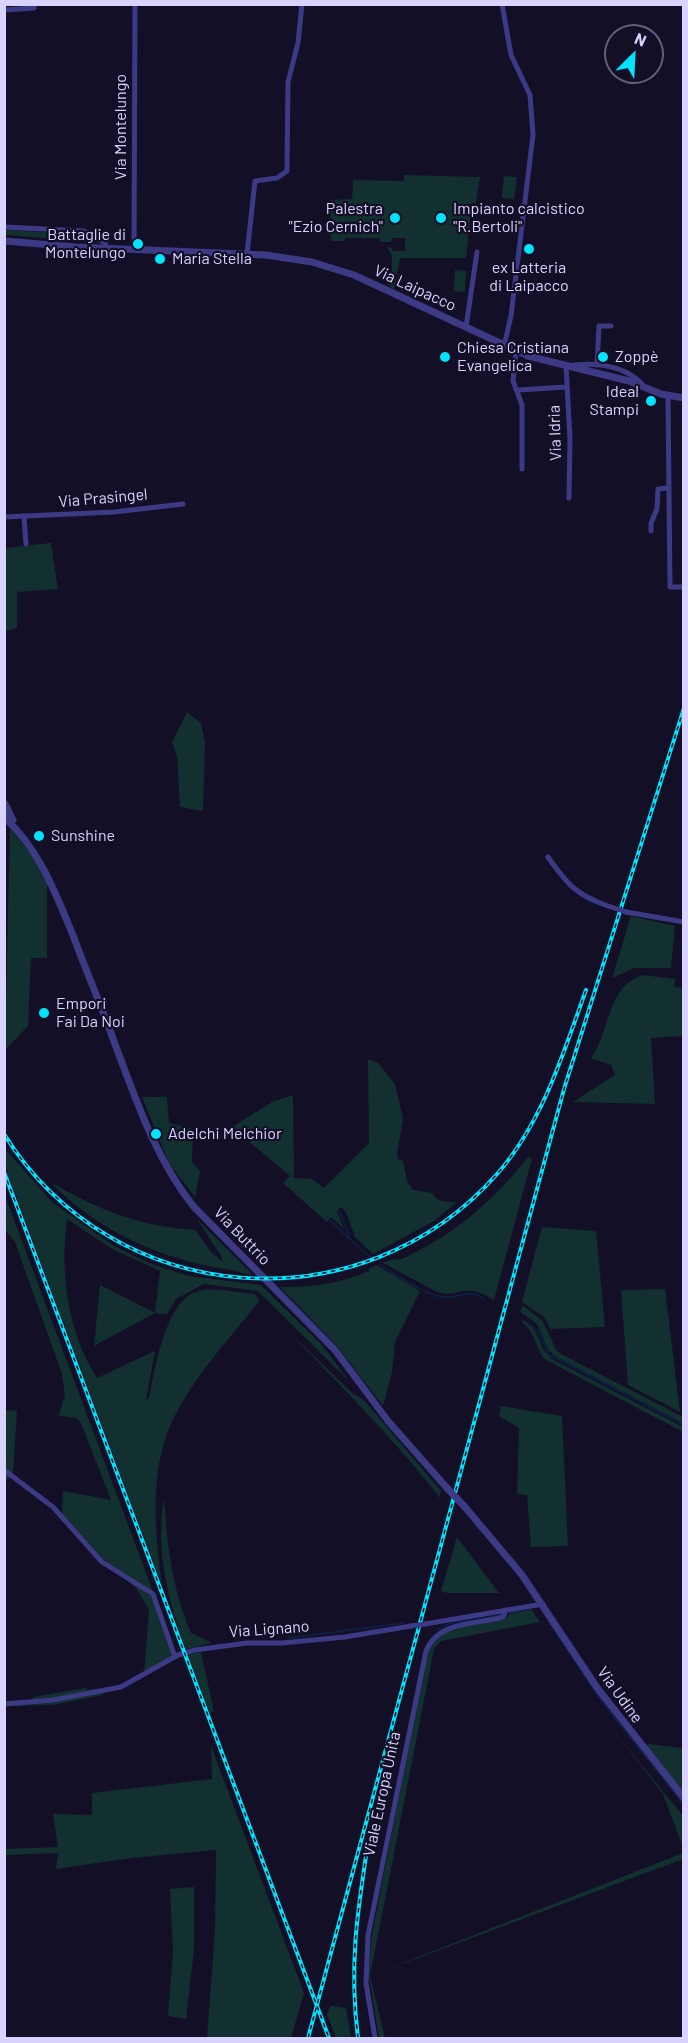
<!DOCTYPE html>
<html>
<head>
<meta charset="utf-8">
<style>
  body { margin:0 }
  #map { position:relative; width:688px; height:2043px; overflow:hidden; background:#130f26; font-family:Barlow,sans-serif }
  canvas { display:block }
  .frame { position:absolute; inset:0; border:6px solid #d9d4ff; pointer-events:none }
  .north { position:absolute; left:604px; top:24px; width:60px; height:60px; box-sizing:border-box; background:#130f26; border:2px solid #625e7d; border-radius:50%; rotate:24deg; font-size:16px; font-weight:700; line-height:24px; text-align:center; color:#d9d4ff }
  .north::after { content:''; display:block; margin:auto; width:21px; height:27px; background:#00e5ff; clip-path:polygon(50% 0,100% 100%,50% 72%,0 100%) }
</style>
</head>
<body>
<div id="map">
<canvas width="688" height="2043"></canvas>
<div class="frame"></div>
<div class="north">N</div>
</div>
<script>
const ctx = document.querySelector('canvas').getContext('2d');
ctx.lineJoin = 'round';
function paint(path, color) { ctx.fillStyle = color; ctx.fill(path, 'evenodd'); }
function strokePath(path, color, width, dash) { ctx.strokeStyle = color; ctx.lineWidth = width; ctx.lineCap = dash ? 'butt' : 'round'; ctx.setLineDash(dash || []); ctx.stroke(path); }
function label(font, color, halo, rows, align = 'center') {
  ctx.font = font + ' Barlow,sans-serif'; ctx.lineWidth = 4.5; ctx.setLineDash([]); ctx.textBaseline = 'middle'; ctx.strokeStyle = halo; ctx.fillStyle = color; for (const [text, x, y, turn = 0] of rows) {
    ctx.save(); ctx.translate(x, y); ctx.rotate((+turn || 0) * Math.PI / 180); ctx.textAlign = isNaN(turn) ? turn : align; if (halo) ctx.strokeText(text, 0, 0); ctx.fillText(text, 0, 0); ctx.restore();
  }
}
const green = new Path2D(`
  M 404,175 L 480,177 L 476,203 L 472,203 L 466,258 L 400,258 L 394,290 L 387,284 L 387,273 L 392,273 L 392,256 L 387,247 L 392,248 L 393,251 L 405,251 L 405,238 L 392,238 L 391,242 L 380,242 L 380,238 L 345,238 L 344,241 L 331,241 L 330,200 L 352,199 L 353,180 L 404,181 Z
  M 504,176 L 517,177 L 514,199 L 502,198 Z
  M 4,230 L 84,234 L 100,243 L 8,235 L 5,235 Z
  M 455,270 L 466,271 L 465,292 L 454,291 Z
  M 51,543 L 58,589 L 17,592 L 17,628 L 5,631 L 5,548 Z
  M 187,712 L 201,723 L 205,742 L 203,811 L 180,807 L 177,756 L 172,742 Z
  M 10,827 L 47,876 L 47,958 L 31,958 L 28,1026 L 5,1050 Z
  M 631,916 L 675,926 L 671,968 L 634,968 L 612,978 Z
  M 643,975 L 675,979 L 674,987 L 683,988 L 683,1036 L 651,1038 L 655,1104 L 573,1102 L 615,1075 L 611,1065 L 591,1058 C 611,1032 606,986 643,975 Z
  M 368,1059 L 378,1063 L 395,1084 L 403,1118 L 397,1154 L 398,1159 L 403,1161 L 407,1181 L 413,1190 L 432,1193 C 438,1203 447,1202 457,1202 L 434,1221 L 373,1254 L 355,1237 L 346,1212 L 341,1207 L 337,1211 L 344,1229 L 331,1217 L 327,1222 L 283,1183 L 290,1176 L 232,1127 L 274,1101 L 293,1095 L 294,1178 L 312,1179 L 324,1188 L 369,1143 Z
  M 142,1097 L 167,1097 L 169,1123 L 193,1129 L 192,1162 L 200,1171 L 195,1197 L 169,1163 Z
  M 5,1149 L 53,1203 L 114,1246 L 149,1263 L 189,1276 L 261,1285 L 322,1345 L 349,1381 L 258,1291 L 204,1284 L 176,1299 L 167,1314 L 155,1313 L 94,1346 L 100,1285 L 155,1313 L 160,1271 L 112,1249 L 67,1219 C 60,1275 67,1330 97,1378 L 155,1351 L 146,1400 L 149,1398 C 155,1370 166,1293 203,1290 C 219,1288 238,1293 254,1294 L 260,1300 C 228,1341 188,1382 168,1431 C 150,1478 155,1536 162,1585 L 5,1166 Z
  M 528,1157 L 532,1159 L 494,1300 C 462,1280 461,1299 437,1292 L 383,1263 L 394,1259 L 399,1260 C 452,1237 492,1202 528,1157 Z
  M 50,1182 C 100,1210 137,1226 195,1230 L 211,1252 L 223,1262 L 221,1256 L 197,1219 L 253,1275 C 246,1275 239,1271 231,1270 C 162,1260 99,1232 50,1182 Z
  M 4,1193 L 176,1653 L 144,1674 L 149,1610 L 136,1588 L 109,1566 L 62,1513 L 63,1491 L 111,1500 L 81,1423 L 76,1418 L 56,1415 L 59,1414 L 65,1396 L 62,1374 L 15,1242 L 5,1230 Z
  M 542,1227 L 596,1231 L 605,1327 L 550,1329 L 545,1318 L 522,1302 Z
  M 377,1265 L 420,1291 L 395,1342 L 392,1372 L 383,1406 L 337,1346 L 280,1287 C 313,1287 339,1284 369,1271 L 369,1268 Z
  M 665,1289 L 680,1412 L 628,1385 L 621,1290 Z
  M 522,1305 L 543,1321 L 556,1350 L 561,1354 L 683,1417 L 683,1423 L 558,1358 L 548,1350 L 537,1324 L 520,1312 Z
  M 522,1320 C 543,1331 536,1346 552,1359 L 683,1427 L 683,1432 L 546,1360 C 534,1349 536,1331 522,1323 Z
  M 286,1329 L 352,1393 L 364,1400 L 441,1491 L 439,1499 L 438,1495 C 391,1436 338,1383 286,1329 Z
  M 501,1406 L 562,1416 L 568,1546 L 531,1547 L 527,1495 L 517,1494 L 519,1428 L 499,1416 Z
  M 17,1410 L 13,1474 L 6,1481 L 4,1411 Z
  M 164,1497 C 167,1544 172,1589 191,1633 L 212,1643 L 186,1649 C 168,1601 155,1549 164,1497 Z
  M 457,1537 L 499,1593 L 448,1593 L 441,1591 Z
  M 531,1609 L 540,1622 L 441,1641 L 434,1649 L 370,1976 L 683,1853 L 683,1859 L 370,1976 L 385,2038 L 379,2038 L 369,1976 L 371,1940 L 423,1673 C 426,1662 428,1647 436,1638 C 452,1623 483,1624 504,1620 L 511,1612 Z
  M 201,1652 L 214,1712 L 210,1713 L 188,1655 Z
  M 86,1688 L 87,1690 L 105,1688 L 103,1695 L 52,1705 L 5,1706 L 4,1701 L 33,1700 L 33,1697 Z
  M 609,1725 L 683,1816 L 683,1847 L 663,1794 Z
  M 648,1744 L 683,1748 L 683,1791 L 646,1747 Z
  M 211,1746 L 304,1993 L 291,2038 L 207,2038 L 215,1930 L 216,1850 L 132,1858 L 56,1869 L 58,1853 L 5,1855 L 5,1849 L 58,1847 L 53,1814 L 92,1815 L 92,1793 L 212,1779 Z
  M 194,1887 L 194,1950 L 186,2019 L 168,2016 L 173,1952 L 170,1889 Z
  M 330,2006 L 346,2008 L 351,2038 L 336,2038 L 327,2015 Z`);
const stream = new Path2D(`
  M 339,1210 L 349,1236
  M 326,1217 L 370,1257
  M 380,1264 C 393,1274 428,1296 444,1297 C 460,1299 468,1287 484,1299
  M 522,1319 L 538,1331 L 548,1354 L 684,1425
  M 510,1613 L 532,1609
  M 549,1622 L 602,1702 L 684,1805
  M 435,1631 L 448,1624 L 501,1615
  M 288,1638 L 404,1623`);
const minor = new Path2D(`
  M 502,4 L 511,55 L 530,95 L 533,135 L 511,316 L 504,346
  M 4,10 L 34,8 L 34,4
  M 4,227 L 84,231 L 105,243 L 106,248
  M 134,250 L 135,4
  M 247,254 L 255,181 L 277,178 L 287,171 L 288,82 L 298,43 L 302,4
  M 466,327 L 477,252
  M 516,351 L 513,381 L 522,405 L 522,469
  M 597,365 L 599,326 L 611,326
  M 518,390 L 566,387
  M 668,396 L 670,587 L 684,587
  M 569,498 L 570,439 L 566,366 C 594,362 624,364 644,386
  M 24,516 L 26,544
  M 4,517 L 114,512 L 183,504
  M 651,531 L 651,523 L 657,509 L 658,489 L 668,488
  M 548,857 C 567,884 576,895 608,906
  M 626,912 L 684,922
  M 4,1470 L 53,1507 L 102,1562 L 153,1594 L 175,1657
  M 425,1624 L 543,1604
  M 4,1704 L 53,1700 L 121,1687 L 178,1655 L 195,1650 L 247,1643 L 282,1643 L 345,1637 L 411,1626
  M 375,2038 L 366,1983 L 368,1935 L 426,1651 C 438,1620 477,1625 503,1617 L 506,1610`);
const tertiary = new Path2D(`
  M 4,241 L 76,247 L 266,255 L 312,262 L 354,275 L 528,356 L 629,381 L 661,394 L 684,398
  M 5,804 L 13,820
  M 4,817 C 40,850 56,894 74,938 C 87,973 102,1008 115,1044 C 136,1100 156,1160 194,1207 L 335,1350 L 388,1421 L 447,1488
  M 465,1507 L 522,1575 L 598,1689 L 684,1798`);
const rail = new Path2D(`
  M 4,1134 C 114,1310 362,1328 498,1173 C 543,1121 563,1054 586,990
  M 4,1172 L 329,2038
  M 308,2038 L 564,1089 L 684,708
  M 358,2038 C 349,1966 357,1914 368,1843`);
const minorBridge = new Path2D(`
  M 608,906 L 626,912
  M 411,1626 L 425,1624`);
const tertiaryBridge = new Path2D(`
  M 447,1488 L 465,1507`);
const markers = [
  [395,218,6,"#00e5ff"],
  [441,218,6,"#00e5ff"],
  [138,244,6,"#00e5ff"],
  [529,249,6,"#00e5ff"],
  [160,259,6,"#00e5ff"],
  [445,357,6,"#00e5ff"],
  [603,357,6,"#00e5ff"],
  [651,401,6,"#00e5ff"],
  [39,836,6,"#00e5ff"],
  [44,1013,6,"#00e5ff"],
  [156,1134,6,"#00e5ff"]
];
const streetNames = [
  ["Via Montelungo",121,127,-90],
  ["Via Laipacco",415,288,25],
  ["Via Idria",555,433,-92],
  ["Via Prasingel",103,498,-5],
  ["Via Buttrio",242,1236,46],
  ["Via Lignano",269,1629,-4],
  ["Via Udine",620,1695,54],
  ["Viale Europa Unita",382,1794,-78]
];
const poiNames = [
  ["Palestra",383,209,"right"],
  ["\"Ezio Cernich\"",383,227,"right"],
  ["Impianto calcistico",453,209],
  ["\"R.Bertoli\"",453,227],
  ["Battaglie di",126,235,"right"],
  ["Montelungo",126,253,"right"],
  ["Maria Stella",172,259],
  ["ex Latteria",529,268,"center"],
  ["di Laipacco",529,286,"center"],
  ["Chiesa Cristiana",457,348],
  ["Evangelica",457,366],
  ["Zoppè",615,357],
  ["Ideal",639,392,"right"],
  ["Stampi",639,410,"right"],
  ["Sunshine",51,836],
  ["Empori",56,1004],
  ["Fai Da Noi",56,1022],
  ["Adelchi Melchior",168,1134]
];
paint(green, '#12302f');
strokePath(stream, '#0c2248', 1.5);
strokePath(minor, '#3d3a85', 5);
strokePath(tertiary, '#3d3a85', 7);
strokePath(rail, '#00e5ff', 4);
strokePath(rail, '#130f26', 1.5, [4.5]);
strokePath(minorBridge, '#3d3a85', 5);
strokePath(tertiaryBridge, '#3d3a85', 7);
for (const [x, y, r, color] of markers) { const dot = new Path2D(); dot.arc(x, y, r, 0, 2 * Math.PI); ctx.fillStyle = color; ctx.fill(dot); strokePath(dot, '#130f26', 2); }
label('16px', '#d9d4ff', '#130f26', streetNames);
label('16px', '#d9d4ff', '#130f26', poiNames, 'left');
</script>
</body>
</html>
